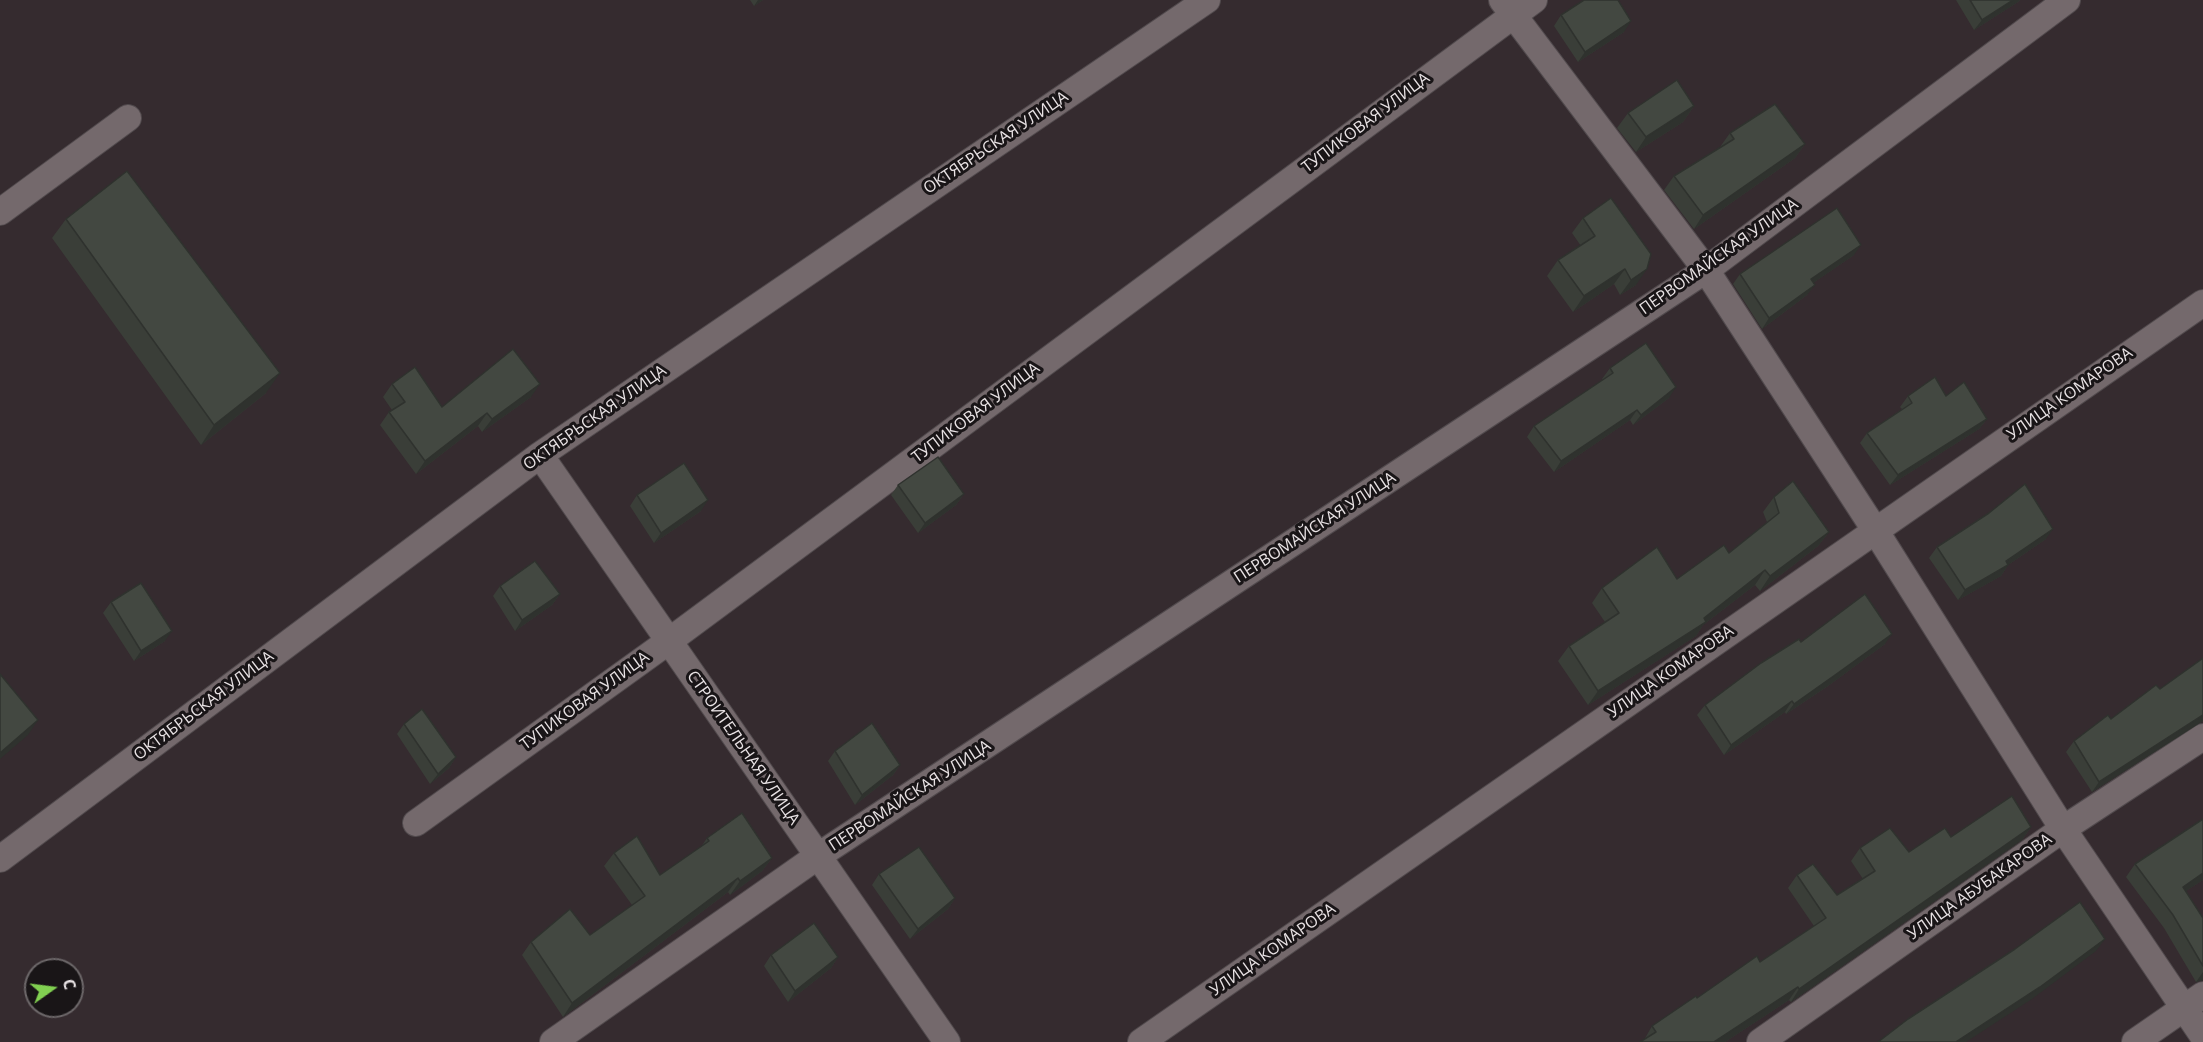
<!DOCTYPE html>
<html>
<head>
<meta charset="utf-8">
<style>
  body { margin:0 }
  #map { position:relative; width:2203px; height:1042px; overflow:hidden; background:#352b2f; font-family:"Open Sans",sans-serif }
  canvas { display:block }
  .north { position:absolute; left:24px; top:958px; width:60px; height:60px; box-sizing:border-box; background:#191517; border:2px solid #6c6769; border-radius:50%; rotate:76deg; font-size:16px; font-weight:700; line-height:24px; text-align:center; color:#e9e3e5 }
  .north::after { content:''; display:block; margin:auto; width:21px; height:27px; background:#81d051; clip-path:polygon(50% 0,100% 100%,50% 72%,0 100%) }
</style>
</head>
<body>
<div id="map">
<canvas width="2203" height="1042"></canvas>
<div class="north">С</div>
</div>
<script>
const ctx = document.querySelector('canvas').getContext('2d');
ctx.lineJoin = 'round';
function strokePath(path, color, width, dash) { ctx.strokeStyle = color; ctx.lineWidth = width; ctx.lineCap = dash ? 'butt' : 'round'; ctx.setLineDash(dash || []); ctx.stroke(path); }
function paint(path, color) { ctx.fillStyle = color; ctx.fill(path, 'evenodd'); }
function label(font, color, halo, rows, align = 'center') {
  ctx.font = font + ' "Open Sans",sans-serif'; ctx.lineWidth = 6; ctx.setLineDash([]); ctx.textBaseline = 'middle'; ctx.strokeStyle = halo; ctx.fillStyle = color; for (const [text, x, y, turn = 0] of rows) {
    ctx.save(); ctx.translate(x, y); ctx.rotate((+turn || 0) * Math.PI / 180); ctx.textAlign = isNaN(turn) ? turn : align; if (halo) ctx.strokeText(text, 0, 0); ctx.fillText(text, 0, 0); ctx.restore();
  }
}
const minor = new Path2D(`
  M 1502,0 L 1706,270 L 1875,530 L 2063,829 L 2203,1036
  M 0,212 L 128,118
  M 540,455 L 947,1042
  M 416,823 L 669,641 L 1534,0
  M 0,859 L 540,455 L 1207,0
  M 553,1042 L 818,856 L 1706,270 L 2067,0
  M 1141,1042 L 2203,303
  M 1760,1042 L 2063,829 L 2203,737
  M 2135,1042 L 2203,995`);
const wall = new Path2D(`
  M 750,0 L 763,0 L 754,6 Z
  M 1956,0 L 2020,0 L 2018,2 L 1974,30 Z
  M 1561,15 L 1624,32 L 1578,62 L 1554,26 Z
  M 1694,106 L 1683,122 L 1636,152 L 1617,128 L 1628,113 Z
  M 1730,133 L 1805,144 L 1795,158 L 1694,229 L 1664,190 L 1674,176 L 1720,147 Z
  M 1611,198 L 1636,285 L 1620,295 L 1614,284 L 1573,312 L 1547,276 L 1558,260 L 1581,246 L 1572,233 L 1583,218 Z
  M 66,219 L 266,393 L 201,445 L 52,238 Z
  M 1854,255 L 1813,283 L 1807,295 L 1762,329 L 1733,284 L 1740,274 Z
  M 1610,368 L 1669,398 L 1633,425 L 1630,420 L 1554,472 L 1527,437 L 1534,426 L 1603,380 L 1602,379 Z
  M 392,384 L 442,407 L 531,397 L 482,432 L 478,426 L 416,474 L 380,425 L 389,412 L 392,410 L 383,397 Z
  M 1908,396 L 1946,396 L 1987,419 L 1979,429 L 1890,485 L 1860,443 L 1867,433 L 1902,409 L 1900,407 Z
  M 898,485 L 964,494 L 956,505 L 918,533 L 891,495 Z
  M 637,495 L 701,511 L 654,543 L 630,506 Z
  M 1774,497 L 1829,532 L 1818,546 L 1760,591 L 1755,585 L 1703,625 L 1696,636 L 1588,705 L 1558,661 L 1569,646 L 1605,622 L 1592,603 L 1602,588 L 1677,579 L 1729,553 L 1767,522 L 1763,512 Z
  M 2046,539 L 2008,565 L 2001,576 L 1958,600 L 1929,558 L 1937,547 Z
  M 500,586 L 560,594 L 552,605 L 515,631 L 493,596 Z
  M 111,602 L 165,641 L 134,661 L 103,613 Z
  M 1801,642 L 1885,644 L 1828,686 L 1786,714 L 1785,712 L 1724,755 L 1697,715 L 1705,705 Z
  M 2203,658 L 2203,721 L 2092,792 L 2066,752 L 2074,741 L 2160,689 Z
  M 404,724 L 456,757 L 449,768 L 430,784 L 397,734 Z
  M 835,751 L 900,765 L 893,775 L 855,805 L 828,761 Z
  M 2203,819 L 2203,880 L 2186,891 L 2203,918 L 2203,980 L 2196,982 L 2164,928 L 2126,877 L 2135,864 Z
  M 2031,827 L 2022,840 L 1791,1002 L 1789,1000 L 1725,1042 L 1640,1042 L 1644,1040 L 1652,1026 L 1697,998 L 1760,962 L 1814,926 L 1788,888 L 1797,875 L 1837,895 L 1863,879 L 1851,861 L 1860,848 L 1909,852 L 1951,837 Z
  M 707,838 L 772,858 L 762,871 L 730,895 L 728,892 L 563,1017 L 522,955 L 531,942 L 590,935 L 632,905 L 604,866 L 614,853 L 660,875 L 701,847 Z
  M 879,874 L 955,898 L 948,909 L 910,939 L 872,885 Z
  M 771,955 L 838,957 L 831,968 L 788,1002 L 764,966 Z`);
const shadedWall = new Path2D(`
  M 758,0 L 763,0 L 754,6 Z
  M 2013,0 L 2020,0 L 2018,2 L 1974,30 L 1982,20 Z
  M 1631,21 L 1624,32 L 1578,62 L 1585,52 Z
  M 1694,106 L 1683,122 L 1636,152 L 1646,137 Z
  M 1805,144 L 1795,158 L 1694,229 L 1703,215 Z
  M 1861,245 L 1854,255 L 1803,290 L 1811,279 Z
  M 1625,269 L 1614,284 L 1573,312 L 1584,296 Z
  M 1647,269 L 1636,285 L 1620,295 L 1631,280 Z
  M 1815,285 L 1807,295 L 1762,329 L 1769,318 Z
  M 280,373 L 266,393 L 201,445 L 214,425 Z
  M 540,384 L 531,397 L 482,432 L 492,419 Z
  M 1676,387 L 1669,398 L 1633,425 L 1641,415 Z
  M 1637,410 L 1630,420 L 1554,472 L 1561,461 Z
  M 487,413 L 478,426 L 416,474 L 425,461 Z
  M 1987,419 L 1979,429 L 1890,485 L 1898,475 Z
  M 964,494 L 956,505 L 918,533 L 925,523 Z
  M 708,500 L 701,511 L 654,543 L 661,533 Z
  M 2053,529 L 2046,539 L 2005,567 L 2008,565 L 2001,576 L 1958,600 L 1965,590 Z
  M 1829,532 L 1818,546 L 1760,591 L 1770,576 Z
  M 1765,570 L 1755,585 L 1703,625 L 1696,636 L 1588,705 L 1598,691 L 1704,618 Z
  M 560,594 L 552,605 L 515,631 L 522,620 Z
  M 172,631 L 165,641 L 134,661 L 141,651 Z
  M 1892,634 L 1885,644 L 1828,686 L 1786,714 L 1794,704 Z
  M 1792,701 L 1785,712 L 1724,755 L 1731,745 Z
  M 2203,715 L 2203,721 L 2092,792 L 2099,782 Z
  M 38,720 L 28,735 L 0,759 L 0,753 Z
  M 456,757 L 449,768 L 430,784 L 438,774 Z
  M 900,765 L 893,775 L 855,805 L 862,795 Z
  M 2031,827 L 2022,840 L 1791,1002 L 1799,989 Z
  M 772,858 L 762,871 L 730,895 L 740,881 Z
  M 2203,873 L 2203,880 L 2174,899 L 2183,887 Z
  M 738,878 L 728,892 L 563,1017 L 572,1003 Z
  M 955,898 L 948,909 L 910,939 L 918,929 Z
  M 2105,939 L 2096,951 L 2032,999 L 1966,1042 L 1956,1042 Z
  M 838,957 L 831,968 L 788,1002 L 795,991 Z
  M 2203,972 L 2203,980 L 2196,982 Z
  M 1798,987 L 1789,1000 L 1725,1042 L 1714,1042 Z`);
const building = new Path2D(`
  M 1584,0 L 1618,0 L 1631,21 L 1585,52 L 1561,15 Z
  M 1970,0 L 2013,0 L 1982,20 Z
  M 1677,80 L 1694,106 L 1646,137 L 1628,113 Z
  M 1775,104 L 1805,144 L 1703,215 L 1674,176 L 1734,139 L 1730,133 Z
  M 127,171 L 280,373 L 214,425 L 66,219 Z
  M 1611,198 L 1651,254 L 1647,269 L 1631,280 L 1625,269 L 1584,296 L 1558,260 L 1595,236 L 1583,218 Z
  M 1837,208 L 1861,245 L 1811,279 L 1815,285 L 1769,318 L 1740,274 Z
  M 1646,343 L 1676,387 L 1641,415 L 1637,410 L 1561,461 L 1534,426 L 1613,373 L 1610,368 Z
  M 513,349 L 540,384 L 492,419 L 487,413 L 425,461 L 389,412 L 405,402 L 392,384 L 415,367 L 442,407 Z
  M 1935,377 L 1946,396 L 1964,382 L 1987,419 L 1898,475 L 1867,433 L 1912,403 L 1908,396 Z
  M 938,457 L 964,494 L 925,523 L 898,485 Z
  M 684,463 L 708,500 L 661,533 L 637,495 Z
  M 1793,481 L 1829,532 L 1770,576 L 1765,570 L 1704,618 L 1706,622 L 1598,691 L 1569,646 L 1619,613 L 1602,588 L 1657,547 L 1677,579 L 1724,545 L 1729,553 L 1779,513 L 1774,497 Z
  M 2025,484 L 2053,529 L 2006,561 L 2008,565 L 1965,590 L 1937,547 L 1989,513 Z
  M 535,561 L 560,594 L 522,620 L 500,586 Z
  M 141,583 L 172,631 L 141,651 L 111,602 Z
  M 1865,594 L 1892,634 L 1835,675 L 1794,704 L 1792,701 L 1731,745 L 1705,705 L 1761,663 L 1799,639 L 1801,642 Z
  M 2203,658 L 2203,715 L 2099,782 L 2074,741 L 2108,715 L 2111,719 L 2156,685 L 2160,689 Z
  M 0,674 L 38,720 L 0,753 Z
  M 422,709 L 456,757 L 438,774 L 404,724 Z
  M 872,723 L 900,765 L 862,795 L 835,751 Z
  M 2012,796 L 2031,827 L 1799,989 L 1798,987 L 1714,1042 L 1640,1042 L 1656,1032 L 1652,1026 L 1696,996 L 1697,998 L 1757,956 L 1760,962 L 1826,918 L 1797,875 L 1813,864 L 1837,895 L 1875,871 L 1860,848 L 1890,828 L 1909,852 L 1945,828 L 1951,837 Z
  M 742,813 L 772,858 L 740,881 L 738,878 L 572,1003 L 531,942 L 570,909 L 590,935 L 645,896 L 614,853 L 637,836 L 660,875 L 709,841 L 707,838 Z
  M 2203,819 L 2203,873 L 2183,887 L 2203,918 L 2203,966 L 2173,915 L 2135,864 Z
  M 919,847 L 955,898 L 918,929 L 879,874 Z
  M 2080,902 L 2105,939 L 2040,987 L 1956,1042 L 1878,1042 L 1908,1019 L 2015,949 Z
  M 814,923 L 838,957 L 795,991 L 771,955 Z`);
const streetNames = [
  ["ТУПИКОВАЯ УЛИЦА",1366,123,-37],
  ["ОКТЯБРЬСКАЯ УЛИЦА",996,143,-34],
  ["ПЕРВОМАЙСКАЯ УЛИЦА",1719,257,-35],
  ["УЛИЦА КОМАРОВА",2070,394,-35],
  ["ТУПИКОВАЯ УЛИЦА",976,413,-37],
  ["ОКТЯБРЬСКАЯ УЛИЦА",595,418,-35],
  ["ПЕРВОМАЙСКАЯ УЛИЦА",1315,528,-33],
  ["УЛИЦА КОМАРОВА",1671,672,-35],
  ["ТУПИКОВАЯ УЛИЦА",585,701,-36],
  ["ОКТЯБРЬСКАЯ УЛИЦА",204,706,-37],
  ["СТРОИТЕЛЬНАЯ УЛИЦА",743,748,55],
  ["ПЕРВОМАЙСКАЯ УЛИЦА",910,796,-33],
  ["УЛИЦА АБУБАКАРОВА",1980,887,-35],
  ["УЛИЦА КОМАРОВА",1273,950,-35]
];
strokePath(minor, '#514a4d', 28);
strokePath(minor, '#74696c', 26);
paint(wall, '#3a3e38');
paint(shadedWall, '#2f322e');
paint(building, '#434841');
strokePath(building, '#2f322e', 1.5);
label('16px', '#e9e3e5', '#191517', streetNames);
</script>
</body>
</html>
